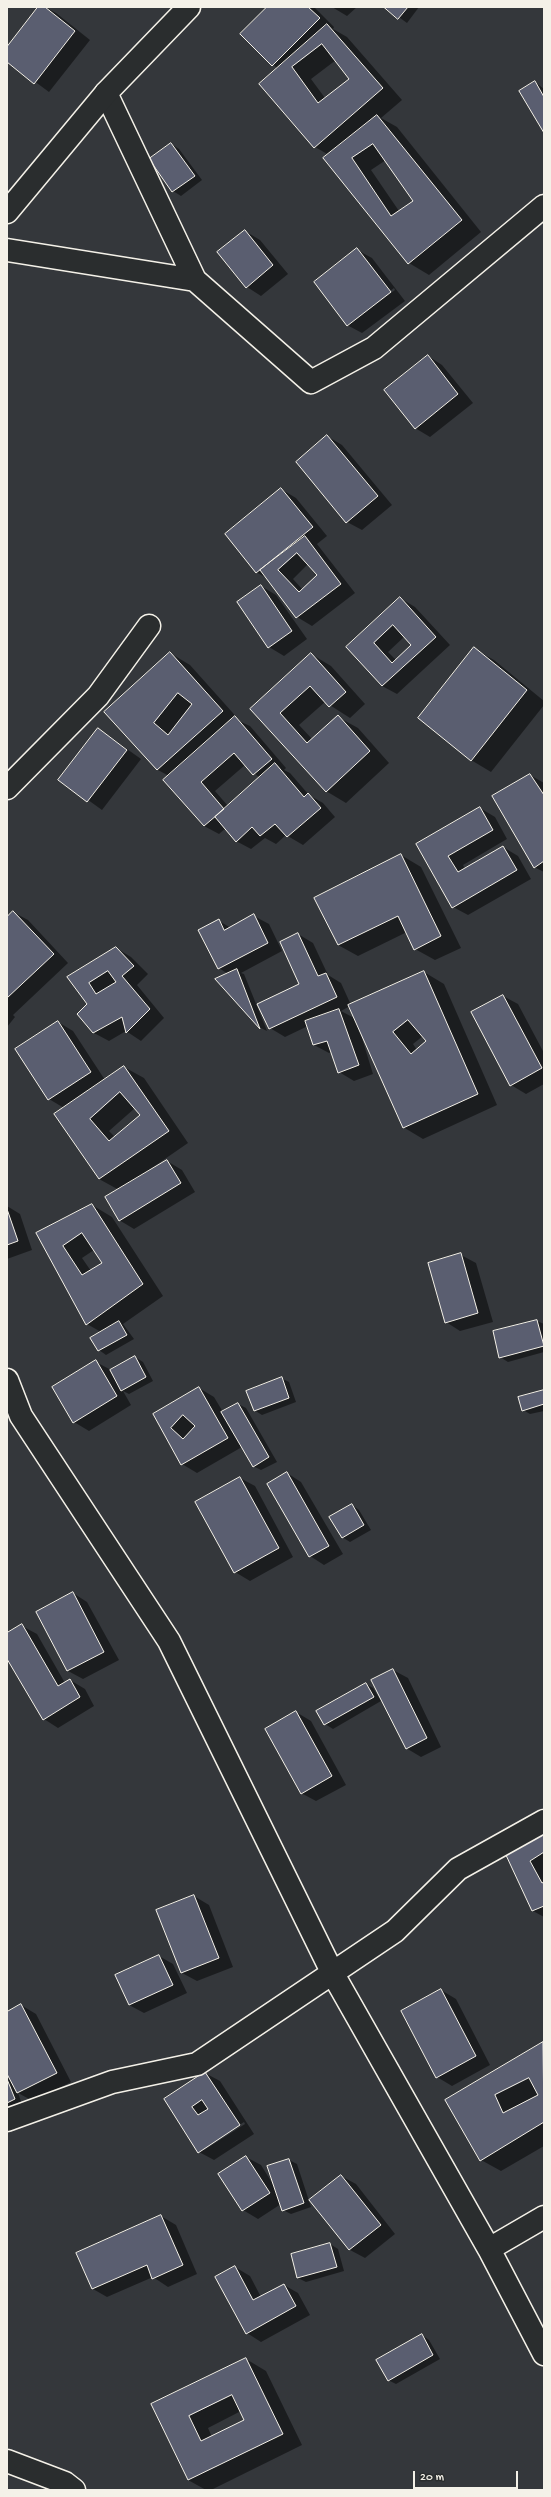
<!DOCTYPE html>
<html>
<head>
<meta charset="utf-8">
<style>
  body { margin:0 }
  #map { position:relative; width:551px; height:2497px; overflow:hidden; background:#34373b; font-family:"Gochi Hand",sans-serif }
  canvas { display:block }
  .frame { position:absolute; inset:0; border:8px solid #f4f1e8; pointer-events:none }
  .scale { position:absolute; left:413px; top:2471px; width:105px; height:18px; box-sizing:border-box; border:2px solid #f4f1e8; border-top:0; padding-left:5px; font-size:12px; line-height:14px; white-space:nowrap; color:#f4f1e8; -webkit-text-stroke:3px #2a2d2e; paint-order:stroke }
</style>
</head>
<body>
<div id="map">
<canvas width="551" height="2497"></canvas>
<div class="frame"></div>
<div class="scale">20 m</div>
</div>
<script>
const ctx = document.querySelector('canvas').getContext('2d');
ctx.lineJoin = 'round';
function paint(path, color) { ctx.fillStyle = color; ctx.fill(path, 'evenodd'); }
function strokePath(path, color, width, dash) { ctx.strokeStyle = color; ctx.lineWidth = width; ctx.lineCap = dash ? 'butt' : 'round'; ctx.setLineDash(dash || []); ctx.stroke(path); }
const shadow = new Path2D(`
  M 40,7 L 45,7 L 56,13 L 90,40 L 49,92 L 7,61 L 7,49 Z
  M 269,7 L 314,7 L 334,27 L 333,29 L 347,37 L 402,100 L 381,118 L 397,127 L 481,232 L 429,275 L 409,263 L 329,155 L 315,147 L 278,69 L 242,34 ZM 336,60 L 350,79 L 325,98 L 311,79 ZM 386,160 L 414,201 L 399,211 L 371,170 Z
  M 332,7 L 357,7 L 347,16 Z
  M 385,7 L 419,7 L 407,23 Z
  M 535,82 L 544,89 L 544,131 Z
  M 171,144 L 179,149 L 202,180 L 181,196 L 173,191 Z
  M 245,231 L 260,240 L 288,274 L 261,296 L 247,287 Z
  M 357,250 L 372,258 L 405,301 L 362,333 L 347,325 ZM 394,288 L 395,290 L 351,323 L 351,321 Z
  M 428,356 L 442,365 L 473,403 L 430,437 L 415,428 Z
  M 327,436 L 342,445 L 392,505 L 362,530 L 347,522 Z
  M 281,489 L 296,498 L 327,536 L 317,544 L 355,593 L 312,626 L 297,617 L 268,579 L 256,572 ZM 308,564 L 318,575 L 303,590 L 293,579 Z
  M 261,586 L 276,595 L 307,639 L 284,656 L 269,647 Z
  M 400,598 L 415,607 L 450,645 L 397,694 L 382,686 L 347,647 ZM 404,637 L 413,645 L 396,660 L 388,652 Z
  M 474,649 L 494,660 L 544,701 L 544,705 L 491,772 L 471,760 Z
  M 170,653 L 190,665 L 241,722 L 250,726 L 286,768 L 284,770 L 290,773 L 309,795 L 323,803 L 335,817 L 303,845 L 286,835 L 276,844 L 265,838 L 251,849 L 236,841 L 226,828 L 219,834 L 204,826 L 169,776 L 158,770 L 105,712 ZM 245,765 L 260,778 L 228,806 L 215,791 Z
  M 311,654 L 331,666 L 365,704 L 350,718 L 325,702 L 299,725 L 313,740 L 338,717 L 358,728 L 389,763 L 346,803 L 326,791 L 251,709 Z
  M 99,729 L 141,759 L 102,810 L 59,779 Z
  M 530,775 L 544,783 L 544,872 L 534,867 Z
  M 480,808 L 495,817 L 507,839 L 463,865 L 465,869 L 503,847 L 518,856 L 531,879 L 468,915 L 453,907 L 417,844 Z
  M 401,855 L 421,867 L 461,948 L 435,960 L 415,949 L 407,932 L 358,956 L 338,945 Z
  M 13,912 L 28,920 L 68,963 L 13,1015 L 15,1017 L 7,1027 L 7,918 Z
  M 254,916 L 269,924 L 282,951 L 241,973 L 244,974 L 267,1031 L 261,1028 L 216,980 L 228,974 L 219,968 L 219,921 L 231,928 Z
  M 298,934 L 313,943 L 328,975 L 341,983 L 351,1005 L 424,972 L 444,984 L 497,1105 L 423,1139 L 403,1127 L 357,1022 L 373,1074 L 354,1081 L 339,1072 L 332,1052 L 329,1053 L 314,1045 L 308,1026 L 285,1037 L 270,1028 L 259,1004 L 301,985 ZM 350,1006 L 356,1019 L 341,1011 ZM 423,1036 L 427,1041 L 417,1050 L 413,1044 Z
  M 116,948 L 131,957 L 148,974 L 137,985 L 164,1018 L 141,1041 L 126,1031 L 109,1041 L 94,1033 L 79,1014 L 89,1004 L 69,977 Z
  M 503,996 L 518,1004 L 544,1053 L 544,1084 L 526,1094 L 511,1085 Z
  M 58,1022 L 73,1031 L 105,1080 L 124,1067 L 144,1078 L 188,1143 L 146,1172 L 167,1161 L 182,1170 L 195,1192 L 134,1229 L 119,1220 L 119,1190 L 99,1179 L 64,1108 L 49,1099 ZM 135,1108 L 141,1115 L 115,1137 L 109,1131 Z
  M 92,1205 L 112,1217 L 163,1296 L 123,1324 L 134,1339 L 106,1355 L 99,1350 L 101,1332 L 87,1324 L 37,1233 ZM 94,1250 L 103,1263 L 91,1271 L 82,1258 Z
  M 7,1206 L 20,1214 L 32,1250 L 7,1259 Z
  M 461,1255 L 476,1263 L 493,1322 L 460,1331 L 446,1322 Z
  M 537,1321 L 544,1324 L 544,1352 L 508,1362 L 500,1357 L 494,1332 Z
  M 135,1357 L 143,1362 L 153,1381 L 129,1394 L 123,1391 L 131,1405 L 89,1431 L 74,1422 L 96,1362 L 111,1370 Z
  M 281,1378 L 289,1382 L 296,1402 L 262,1415 L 254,1410 Z
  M 199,1388 L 214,1397 L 223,1412 L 238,1404 L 246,1408 L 277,1462 L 261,1470 L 253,1466 L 242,1447 L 197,1473 L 182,1464 L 154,1414 Z
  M 544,1391 L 544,1411 L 530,1414 L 523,1410 Z
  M 287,1473 L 301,1482 L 343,1554 L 324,1565 L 310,1556 Z
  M 240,1478 L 255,1486 L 293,1557 L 250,1581 L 235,1572 Z
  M 352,1505 L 359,1510 L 371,1530 L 350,1542 L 342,1537 Z
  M 73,1593 L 87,1602 L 119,1660 L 83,1679 L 68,1671 L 37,1612 Z
  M 22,1626 L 37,1634 L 65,1683 L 70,1680 L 85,1689 L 94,1706 L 58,1728 L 44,1719 L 7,1657 L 7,1634 Z
  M 393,1670 L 408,1678 L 441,1747 L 421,1757 L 406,1748 Z
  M 366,1684 L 373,1688 L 381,1701 L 333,1729 L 325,1724 L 318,1711 Z
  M 296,1712 L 311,1721 L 346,1785 L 316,1801 L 301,1793 Z
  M 544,1835 L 544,1917 L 533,1911 L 506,1854 Z
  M 194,1896 L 209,1905 L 233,1967 L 197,1981 L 182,1973 L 158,1911 Z
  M 159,1956 L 173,1964 L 187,1993 L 144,2013 L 129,2005 Z
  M 441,1990 L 456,1999 L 490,2065 L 452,2086 L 437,2077 Z
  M 21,2005 L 36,2014 L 71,2082 L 33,2101 L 18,2093 L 22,2104 L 7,2110 L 7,2077 L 11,2080 L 7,2072 L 7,2013 Z
  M 543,2043 L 544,2146 L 501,2171 L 481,2160 L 446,2101 Z
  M 205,2073 L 220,2081 L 254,2134 L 214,2160 L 199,2152 L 165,2099 ZM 244,2122 L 245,2124 L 204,2150 L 204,2148 Z
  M 246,2157 L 261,2165 L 274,2186 L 268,2167 L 289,2160 L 297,2164 L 311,2207 L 291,2214 L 283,2210 L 281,2204 L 258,2219 L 243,2210 L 219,2175 Z
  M 341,2176 L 356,2184 L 395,2234 L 365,2258 L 350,2250 L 310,2200 Z
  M 161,2216 L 176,2225 L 197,2274 L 168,2287 L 153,2277 L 107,2297 L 93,2289 Z
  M 330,2244 L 338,2249 L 344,2271 L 306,2282 L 298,2278 Z
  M 235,2267 L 250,2276 L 261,2297 L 284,2285 L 298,2293 L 310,2315 L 261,2342 L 247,2333 Z
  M 422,2335 L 429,2340 L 440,2359 L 396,2384 L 388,2380 Z
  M 246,2359 L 266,2371 L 302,2445 L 211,2490 L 206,2490 L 188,2480 L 152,2405 ZM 241,2411 L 245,2420 L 212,2437 L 208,2428 Z`);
const building = new Path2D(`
  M 38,7 L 45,7 L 75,31 L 34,84 L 7,62 L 7,47 Z
  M 267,7 L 308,7 L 320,18 L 272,66 L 240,34 Z
  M 384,7 L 408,7 L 398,19 Z
  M 327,24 L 383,88 L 314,148 L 259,84 ZM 322,44 L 349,79 L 318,103 L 292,67 Z
  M 535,81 L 544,97 L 544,133 L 519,91 Z
  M 377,115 L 462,220 L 408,264 L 323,158 ZM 373,144 L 413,201 L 391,216 L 352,158 Z
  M 171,143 L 195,176 L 172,192 L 149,159 Z
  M 245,230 L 273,265 L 246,288 L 217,252 Z
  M 357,248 L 391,292 L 347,326 L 314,282 Z
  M 428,355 L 458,394 L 415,429 L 384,390 Z
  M 327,435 L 378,496 L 346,523 L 296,462 Z
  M 281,488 L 313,527 L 256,573 L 225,534 Z
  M 305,536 L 341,584 L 296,618 L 260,570 ZM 297,553 L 317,575 L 299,592 L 278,570 Z
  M 261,585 L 292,631 L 268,648 L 237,602 Z
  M 400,597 L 436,637 L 382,686 L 346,647 ZM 393,625 L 411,645 L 392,663 L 374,643 Z
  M 474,647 L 527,690 L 471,761 L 418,718 Z
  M 170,652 L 223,711 L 157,770 L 104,712 ZM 178,693 L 192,704 L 168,735 L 154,723 Z
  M 311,653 L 346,692 L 329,707 L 310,686 L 280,713 L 307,743 L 338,715 L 370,751 L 326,792 L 250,709 Z
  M 235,716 L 272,759 L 253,775 L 234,753 L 201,782 L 224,809 L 204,826 L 163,780 Z
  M 98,728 L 127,750 L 87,802 L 58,780 Z
  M 275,763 L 304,797 L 308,793 L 321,808 L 287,837 L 275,824 L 260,836 L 252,827 L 236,842 L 215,817 Z
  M 530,774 L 544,795 L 544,861 L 534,868 L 492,796 Z
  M 480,807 L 493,830 L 448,856 L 458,872 L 503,846 L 517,870 L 452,908 L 416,844 Z
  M 401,854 L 441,936 L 414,950 L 398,916 L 338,945 L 314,898 Z
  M 13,911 L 54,954 L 7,998 L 7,917 Z
  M 254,914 L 268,943 L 218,969 L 198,930 L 219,919 L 224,930 Z
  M 298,933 L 318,976 L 326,973 L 337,997 L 269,1029 L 257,1004 L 299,984 L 280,942 Z
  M 116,947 L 134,966 L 122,976 L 150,1009 L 126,1033 L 122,1017 L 93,1033 L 77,1014 L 87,1004 L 67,977 ZM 108,971 L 116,982 L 96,994 L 89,983 Z
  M 237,969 L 260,1029 L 215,979 Z
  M 424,971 L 478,1094 L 403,1128 L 348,1005 ZM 408,1020 L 426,1041 L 411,1054 L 393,1032 Z
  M 503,995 L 542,1068 L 510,1086 L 471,1012 Z
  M 339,1009 L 359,1065 L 338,1073 L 327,1041 L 313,1045 L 305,1021 Z
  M 58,1021 L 91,1072 L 48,1100 L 15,1049 Z
  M 124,1066 L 169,1131 L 99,1179 L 54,1114 ZM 120,1092 L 140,1115 L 109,1141 L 90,1119 Z
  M 167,1160 L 181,1183 L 119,1221 L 105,1197 Z
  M 92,1204 L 143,1284 L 86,1325 L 36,1233 ZM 82,1233 L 102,1263 L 82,1275 L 63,1246 Z
  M 7,1209 L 18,1241 L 7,1245 Z
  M 461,1253 L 478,1313 L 445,1323 L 428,1263 Z
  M 537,1320 L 544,1346 L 499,1358 L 493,1331 Z
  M 119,1321 L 127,1335 L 98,1351 L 90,1338 Z
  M 135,1356 L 146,1377 L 121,1391 L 110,1370 Z
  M 96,1360 L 117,1396 L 73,1423 L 52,1387 Z
  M 282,1377 L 289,1398 L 254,1411 L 246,1391 Z
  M 199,1387 L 228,1438 L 181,1465 L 153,1414 ZM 183,1415 L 195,1426 L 183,1439 L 171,1428 Z
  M 544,1390 L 544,1404 L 522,1411 L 518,1397 Z
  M 238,1403 L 269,1457 L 253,1467 L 221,1412 Z
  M 287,1472 L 329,1546 L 309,1557 L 267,1484 Z
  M 240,1477 L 279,1548 L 234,1573 L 195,1502 Z
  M 352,1504 L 364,1525 L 342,1538 L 329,1517 Z
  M 73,1592 L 104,1652 L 67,1671 L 36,1612 Z
  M 22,1624 L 58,1686 L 70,1679 L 80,1697 L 43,1720 L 7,1659 L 7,1633 Z
  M 393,1669 L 427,1738 L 406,1749 L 371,1680 Z
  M 366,1683 L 374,1697 L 324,1725 L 316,1711 Z
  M 296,1711 L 332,1776 L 301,1794 L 265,1729 Z
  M 544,1834 L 544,1852 L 530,1861 L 542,1883 L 544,1882 L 544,1906 L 532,1911 L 505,1853 Z
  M 194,1895 L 219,1958 L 181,1973 L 156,1910 Z
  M 159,1955 L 173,1985 L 129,2005 L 115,1975 Z
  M 441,1989 L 476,2056 L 436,2078 L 401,2011 Z
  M 21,2004 L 57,2073 L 17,2093 L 7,2074 L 7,2012 Z
  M 543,2042 L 544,2122 L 480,2161 L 445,2100 ZM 529,2078 L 538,2095 L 503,2113 L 495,2095 Z
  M 205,2072 L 240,2125 L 198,2153 L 164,2099 ZM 202,2100 L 208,2109 L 198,2115 L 192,2107 Z
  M 7,2079 L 15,2099 L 7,2103 Z
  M 246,2156 L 270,2193 L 242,2211 L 218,2174 Z
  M 289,2159 L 304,2203 L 282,2211 L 267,2166 Z
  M 341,2175 L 381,2225 L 349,2250 L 309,2200 Z
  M 161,2215 L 183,2265 L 152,2279 L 147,2265 L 92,2289 L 76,2253 Z
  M 330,2243 L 337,2267 L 297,2278 L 291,2254 Z
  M 235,2266 L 253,2300 L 284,2284 L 296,2306 L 246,2334 L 215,2277 Z
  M 422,2334 L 433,2355 L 388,2381 L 376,2360 Z
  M 246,2358 L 283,2434 L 188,2480 L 151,2404 ZM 232,2395 L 244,2420 L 201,2441 L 189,2416 Z`);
const street = new Path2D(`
  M 106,93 L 195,280
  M 7,250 L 195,280 L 311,382 L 374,348 L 544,206
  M 7,788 L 98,696 L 149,626
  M 7,1380 L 21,1416 L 169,1641 L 333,1974 L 489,2249 L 544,2354
  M 7,2120 L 112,2082 L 197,2064 L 395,1931 L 458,1869 L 544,1821
  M 489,2249 L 544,2217
  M 7,2461 L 65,2483 L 74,2490`);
const secondary = new Path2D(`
  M 7,212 L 106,93 L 189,7`);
paint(shadow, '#0007');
paint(building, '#5a5e70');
strokePath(building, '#f4f1e8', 1);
strokePath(street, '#f4f1e8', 25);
strokePath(secondary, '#f4f1e8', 25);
strokePath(street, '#2a2d2e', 22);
strokePath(secondary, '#2a2d2e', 22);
</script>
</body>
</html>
